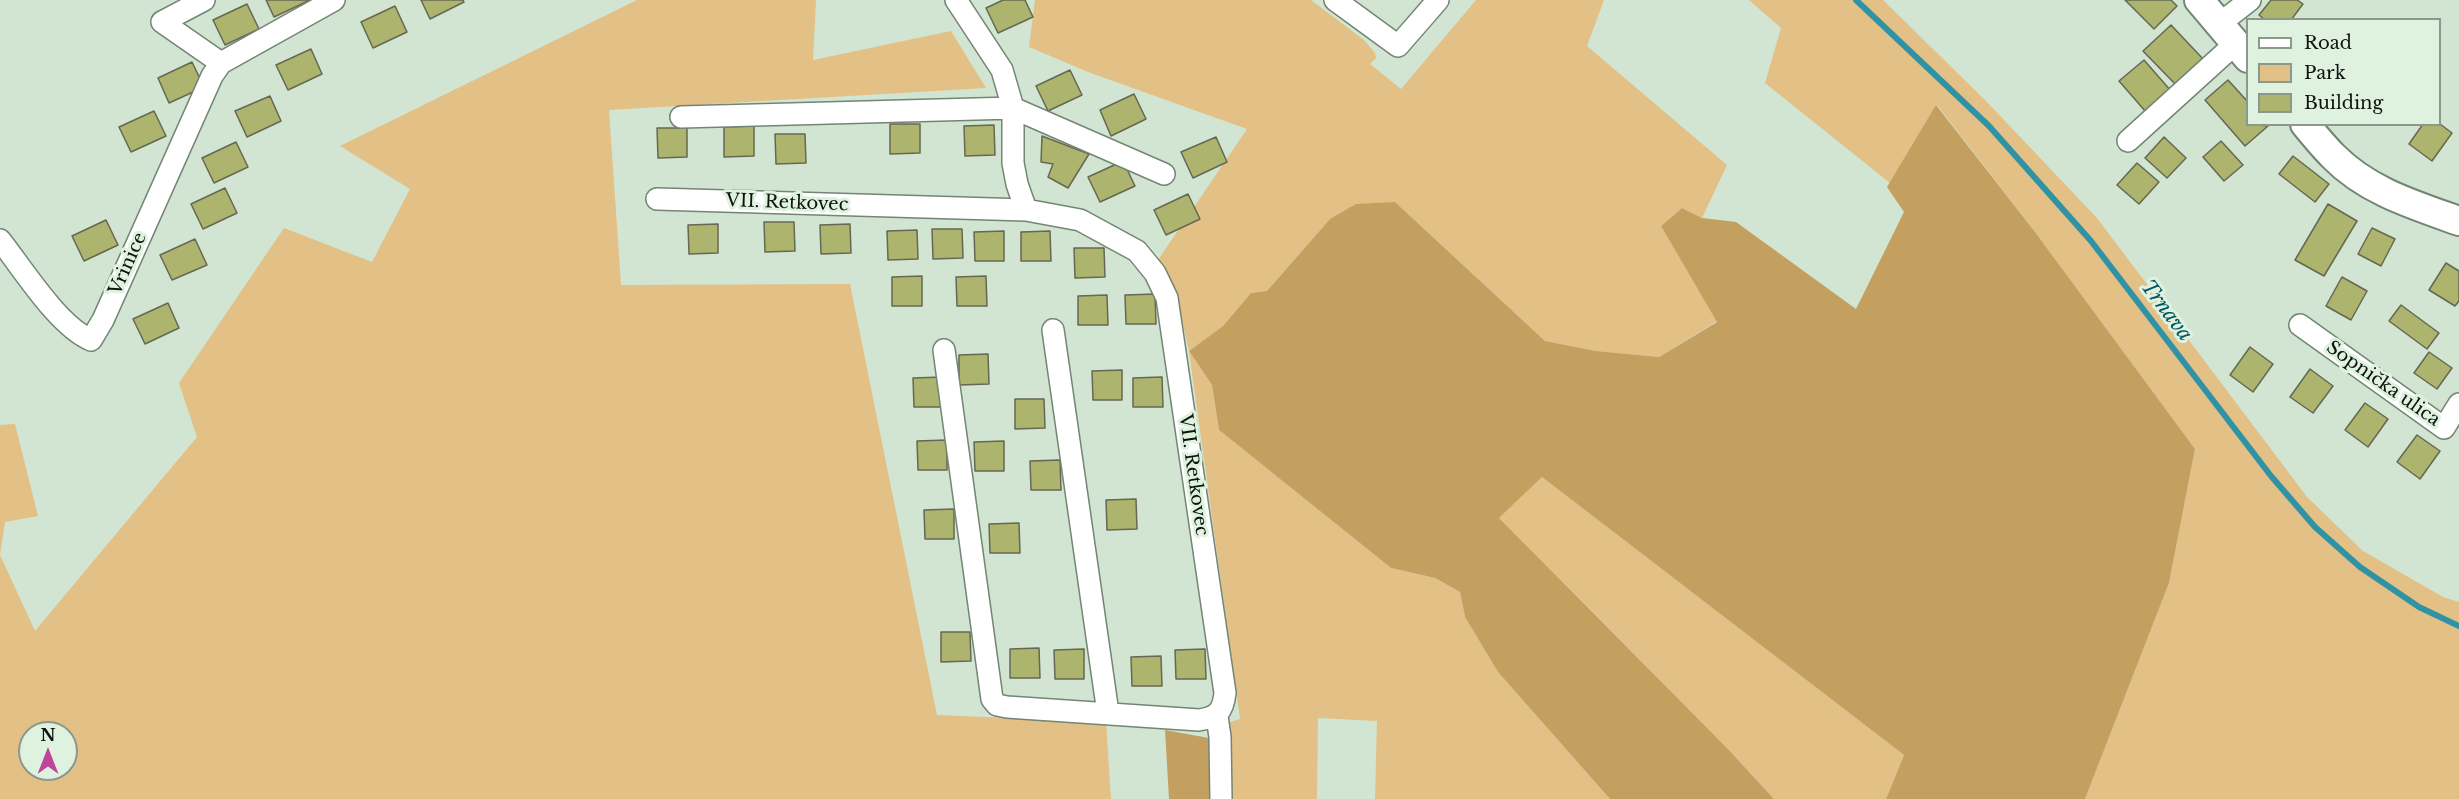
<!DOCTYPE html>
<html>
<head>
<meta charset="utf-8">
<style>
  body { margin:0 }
  #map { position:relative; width:2459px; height:799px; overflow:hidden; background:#d1e5d2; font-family:"Libre Baskerville",serif }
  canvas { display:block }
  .legend { position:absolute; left:2246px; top:18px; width:195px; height:108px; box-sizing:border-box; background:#def2df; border:2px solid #8a998b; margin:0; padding:8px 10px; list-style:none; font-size:18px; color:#0d140e }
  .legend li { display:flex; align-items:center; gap:12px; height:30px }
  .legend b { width:30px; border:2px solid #8a998b }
  .north { position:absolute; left:18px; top:721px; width:60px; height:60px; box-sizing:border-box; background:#def2df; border:2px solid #8a998b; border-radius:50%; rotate:0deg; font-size:16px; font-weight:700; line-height:24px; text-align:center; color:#0d140e }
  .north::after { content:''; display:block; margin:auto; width:21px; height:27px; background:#bd459b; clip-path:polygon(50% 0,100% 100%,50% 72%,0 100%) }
</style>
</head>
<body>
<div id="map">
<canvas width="2459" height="799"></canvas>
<ul class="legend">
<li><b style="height:8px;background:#fff"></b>Road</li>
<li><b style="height:16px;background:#e2c086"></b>Park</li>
<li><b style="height:16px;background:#acb46e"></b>Building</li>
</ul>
<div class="north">N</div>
</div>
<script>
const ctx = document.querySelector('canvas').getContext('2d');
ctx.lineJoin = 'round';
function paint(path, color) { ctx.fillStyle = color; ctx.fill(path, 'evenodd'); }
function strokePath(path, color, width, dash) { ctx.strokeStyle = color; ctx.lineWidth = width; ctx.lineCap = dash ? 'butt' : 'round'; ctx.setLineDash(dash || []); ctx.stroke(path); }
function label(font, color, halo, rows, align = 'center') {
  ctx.font = font + ' "Libre Baskerville",serif'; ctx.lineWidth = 6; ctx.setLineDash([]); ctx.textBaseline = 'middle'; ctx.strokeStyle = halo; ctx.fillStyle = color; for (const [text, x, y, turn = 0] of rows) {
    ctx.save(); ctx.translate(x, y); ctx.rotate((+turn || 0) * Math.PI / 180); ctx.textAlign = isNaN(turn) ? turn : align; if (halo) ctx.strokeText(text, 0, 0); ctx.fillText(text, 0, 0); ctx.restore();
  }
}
const green = new Path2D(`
  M 637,0 L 816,0 L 813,60 L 951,31 L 986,88 L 609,110 L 621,285 L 850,284 L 937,715 L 1106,722 L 1111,799 L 0,799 L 0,425 L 15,424 L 38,516 L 5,522 L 0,555 L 35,631 L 197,437 L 179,383 L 284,228 L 372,262 L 410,189 L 340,146 ZM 30,733 L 66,733 L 66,769 L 30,769 Z
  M 1035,0 L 1311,0 L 1364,40 L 1375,53 L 1376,58 L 1370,64 L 1401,89 L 1476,0 L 1604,0 L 1587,46 L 1727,165 L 1702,218 L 1682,208 L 1661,226 L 1717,321 L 1659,357 L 1596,351 L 1545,341 L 1395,202 L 1330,219 L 1267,291 L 1251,293 L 1223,326 L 1189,351 L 1212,385 L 1219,430 L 1391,568 L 1435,578 L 1460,592 L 1465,617 L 1498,672 L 1610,799 L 1375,799 L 1377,721 L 1318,718 L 1317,799 L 1228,799 L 1226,732 L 1230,722 L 1240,719 L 1189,351 L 1175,292 L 1158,260 L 1247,129 L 1088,72 L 1029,47 Z
  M 1749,0 L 1883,0 L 1986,101 L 2097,218 L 2307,497 L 2363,551 L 2443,597 L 2459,602 L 2459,799 L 2085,799 L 2169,583 L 2195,449 L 2035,232 L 1937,105 L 1890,183 L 1765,83 L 1781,28 Z
  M 1542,477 L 1904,755 L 1886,799 L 1774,799 L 1728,749 L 1499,518 Z`);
const forest = new Path2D(`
  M 1936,105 L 2035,232 L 2195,449 L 2169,583 L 2085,799 L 1886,799 L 1904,755 L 1542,477 L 1499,518 L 1728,749 L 1774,799 L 1610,799 L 1498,672 L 1465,617 L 1460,592 L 1435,578 L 1391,568 L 1219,430 L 1212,385 L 1189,351 L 1223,326 L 1251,293 L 1267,291 L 1330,219 L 1356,204 L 1395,202 L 1545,341 L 1596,351 L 1659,357 L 1717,322 L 1661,226 L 1682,208 L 1702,218 L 1736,222 L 1856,309 L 1904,212 L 1887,187 Z
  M 1165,730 L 1209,738 L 1211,799 L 1169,799 Z`);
const stream = new Path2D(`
  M 1856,0 L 1989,126 L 2091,241 L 2271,476 L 2315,527 L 2360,567 L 2419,607 L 2459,626`);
const building = new Path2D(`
  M 266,0 L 308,0 L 308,1 L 274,17 Z
  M 421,0 L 463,0 L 464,2 L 430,19 Z
  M 1003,0 L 1025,0 L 1033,17 L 998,33 L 986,8 Z
  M 2125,0 L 2171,0 L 2177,6 L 2154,29 Z
  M 2271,0 L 2297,0 L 2303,4 L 2291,20 L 2265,20 L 2259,15 Z
  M 247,4 L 259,29 L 225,45 L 213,20 Z
  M 395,6 L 407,32 L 373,48 L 361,22 Z
  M 2171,25 L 2204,60 L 2177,86 L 2143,51 Z
  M 311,49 L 322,74 L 288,90 L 276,65 Z
  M 2144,60 L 2171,91 L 2146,112 L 2119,81 Z
  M 192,62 L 204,87 L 169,103 L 158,78 Z
  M 1070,70 L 1082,95 L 1048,111 L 1036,86 Z
  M 2228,80 L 2248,102 L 2248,124 L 2268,126 L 2245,146 L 2205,100 Z
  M 1134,94 L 1146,119 L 1111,136 L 1100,110 Z
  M 270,96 L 281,121 L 247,137 L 235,111 Z
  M 154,111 L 166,136 L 131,152 L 119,127 Z
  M 890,124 L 920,124 L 920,153 L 890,154 Z
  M 2423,124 L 2440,124 L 2452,133 L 2432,161 L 2409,144 Z
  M 994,125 L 995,155 L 965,156 L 964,126 Z
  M 754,126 L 754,156 L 724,157 L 724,127 Z
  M 657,128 L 687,128 L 687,157 L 658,158 Z
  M 775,134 L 805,134 L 806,163 L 776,164 Z
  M 1042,136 L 1089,154 L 1068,188 L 1048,177 L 1053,164 L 1041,162 Z
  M 1216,137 L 1227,162 L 1193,178 L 1181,152 Z
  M 2164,137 L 2186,158 L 2167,178 L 2145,158 Z
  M 2221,141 L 2243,165 L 2224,181 L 2203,157 Z
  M 236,142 L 248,167 L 214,183 L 202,158 Z
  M 2293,156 L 2329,184 L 2315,202 L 2279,174 Z
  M 1123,161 L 1135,186 L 1100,202 L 1088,177 Z
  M 2137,163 L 2159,182 L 2139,204 L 2117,185 Z
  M 225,188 L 237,213 L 203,229 L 191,204 Z
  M 1188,194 L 1200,219 L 1166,235 L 1154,210 Z
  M 2328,204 L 2357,221 L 2324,276 L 2295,260 Z
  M 106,220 L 118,245 L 84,261 L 72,236 Z
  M 764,222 L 794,222 L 795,251 L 765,252 Z
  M 718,224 L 718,253 L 689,254 L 688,225 Z
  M 850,224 L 851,253 L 821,254 L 820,225 Z
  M 2372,228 L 2395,239 L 2381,266 L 2358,254 Z
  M 932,229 L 962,229 L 963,258 L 933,259 Z
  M 917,230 L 918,259 L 888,260 L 887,231 Z
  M 1004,231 L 1004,261 L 975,261 L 974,232 Z
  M 1050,231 L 1051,261 L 1021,261 L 1021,232 Z
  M 195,239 L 207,265 L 172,280 L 160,255 Z
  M 1074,248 L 1104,248 L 1105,277 L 1075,278 Z
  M 2446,263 L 2459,271 L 2459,301 L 2455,306 L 2429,290 Z
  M 922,276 L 922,306 L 892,306 L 892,277 Z
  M 986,276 L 987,306 L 957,306 L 956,277 Z
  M 2342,277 L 2367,291 L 2351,320 L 2326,306 Z
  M 1155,294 L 1156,324 L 1126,324 L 1125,295 Z
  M 1107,295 L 1108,325 L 1078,325 L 1078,296 Z
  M 168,303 L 179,328 L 145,344 L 133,319 Z
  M 2401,305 L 2439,333 L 2427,349 L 2389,321 Z
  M 2250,347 L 2273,364 L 2253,392 L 2230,375 Z
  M 2429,352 L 2452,368 L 2437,389 L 2414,373 Z
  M 988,354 L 989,384 L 959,385 L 959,355 Z
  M 2310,369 L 2333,386 L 2313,413 L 2290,397 Z
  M 1122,370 L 1122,400 L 1093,400 L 1092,371 Z
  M 943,377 L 944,407 L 914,407 L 913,378 Z
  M 1162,377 L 1163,407 L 1133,407 L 1133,378 Z
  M 1015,399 L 1044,399 L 1045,428 L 1015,429 Z
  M 2365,403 L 2388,419 L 2368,447 L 2345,430 Z
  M 2417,435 L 2440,451 L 2420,479 L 2397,462 Z
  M 947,440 L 947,470 L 918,470 L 917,441 Z
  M 1004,441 L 1004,471 L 975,471 L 974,442 Z
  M 1060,460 L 1061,490 L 1031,490 L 1030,461 Z
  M 1136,499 L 1137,529 L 1107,530 L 1106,500 Z
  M 954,509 L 954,539 L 925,539 L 924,510 Z
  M 1019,523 L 1020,553 L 990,553 L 989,524 Z
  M 941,632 L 970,632 L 971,661 L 941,662 Z
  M 1039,648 L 1040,678 L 1010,678 L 1010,649 Z
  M 1084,649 L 1084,679 L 1055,679 L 1054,650 Z
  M 1205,649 L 1206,679 L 1176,679 L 1175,650 Z
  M 1161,656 L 1162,686 L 1132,686 L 1131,657 Z`);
const street = new Path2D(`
  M 204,0 L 162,22 L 221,63
  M 1335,0 L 1398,46 L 1438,0
  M 2218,25 L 2250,0
  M 681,117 L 1013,108 L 1164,174
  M 2128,141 L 2235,44
  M 657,199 L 1026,210
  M 0,240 C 23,269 58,326 91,340 L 103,320 L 212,76 L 221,63 L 334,0
  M 2300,325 L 2444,428 L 2459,404
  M 1053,330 L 1108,713
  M 944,350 L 992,699 L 997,705 L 1007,707 L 1199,720 C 1218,717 1223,711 1225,693 L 1167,298 L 1155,273 L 1137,251 L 1080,220 L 1026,210 L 1017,184 L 1013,163 L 1013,108 L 1002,70 L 956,0
  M 1217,716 L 1220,737 L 1221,799`);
const secondary = new Path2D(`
  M 2199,0 L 2248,58
  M 2305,124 C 2314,135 2323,146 2333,156 C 2367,191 2414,205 2459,221`);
const streetNames = [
  ["VII. Retkovec",787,203,2],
  ["Vrinice",128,264,-66],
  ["Sopnička ulica",2383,384,35],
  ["VII. Retkovec",1193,475,82]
];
const waterNames = [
  ["Trnava",2166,311,53]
];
paint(green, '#e2c086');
paint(forest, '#c4a060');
strokePath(stream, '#3092a5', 6);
paint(building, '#acb46e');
strokePath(building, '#656852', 1.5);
strokePath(street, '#738574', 24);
strokePath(secondary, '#738574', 32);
strokePath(street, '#fff', 21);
strokePath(secondary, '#fff', 28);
label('18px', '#0d140e', '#def2df', streetNames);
label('italic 20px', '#005563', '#def2df', waterNames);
</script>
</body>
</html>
